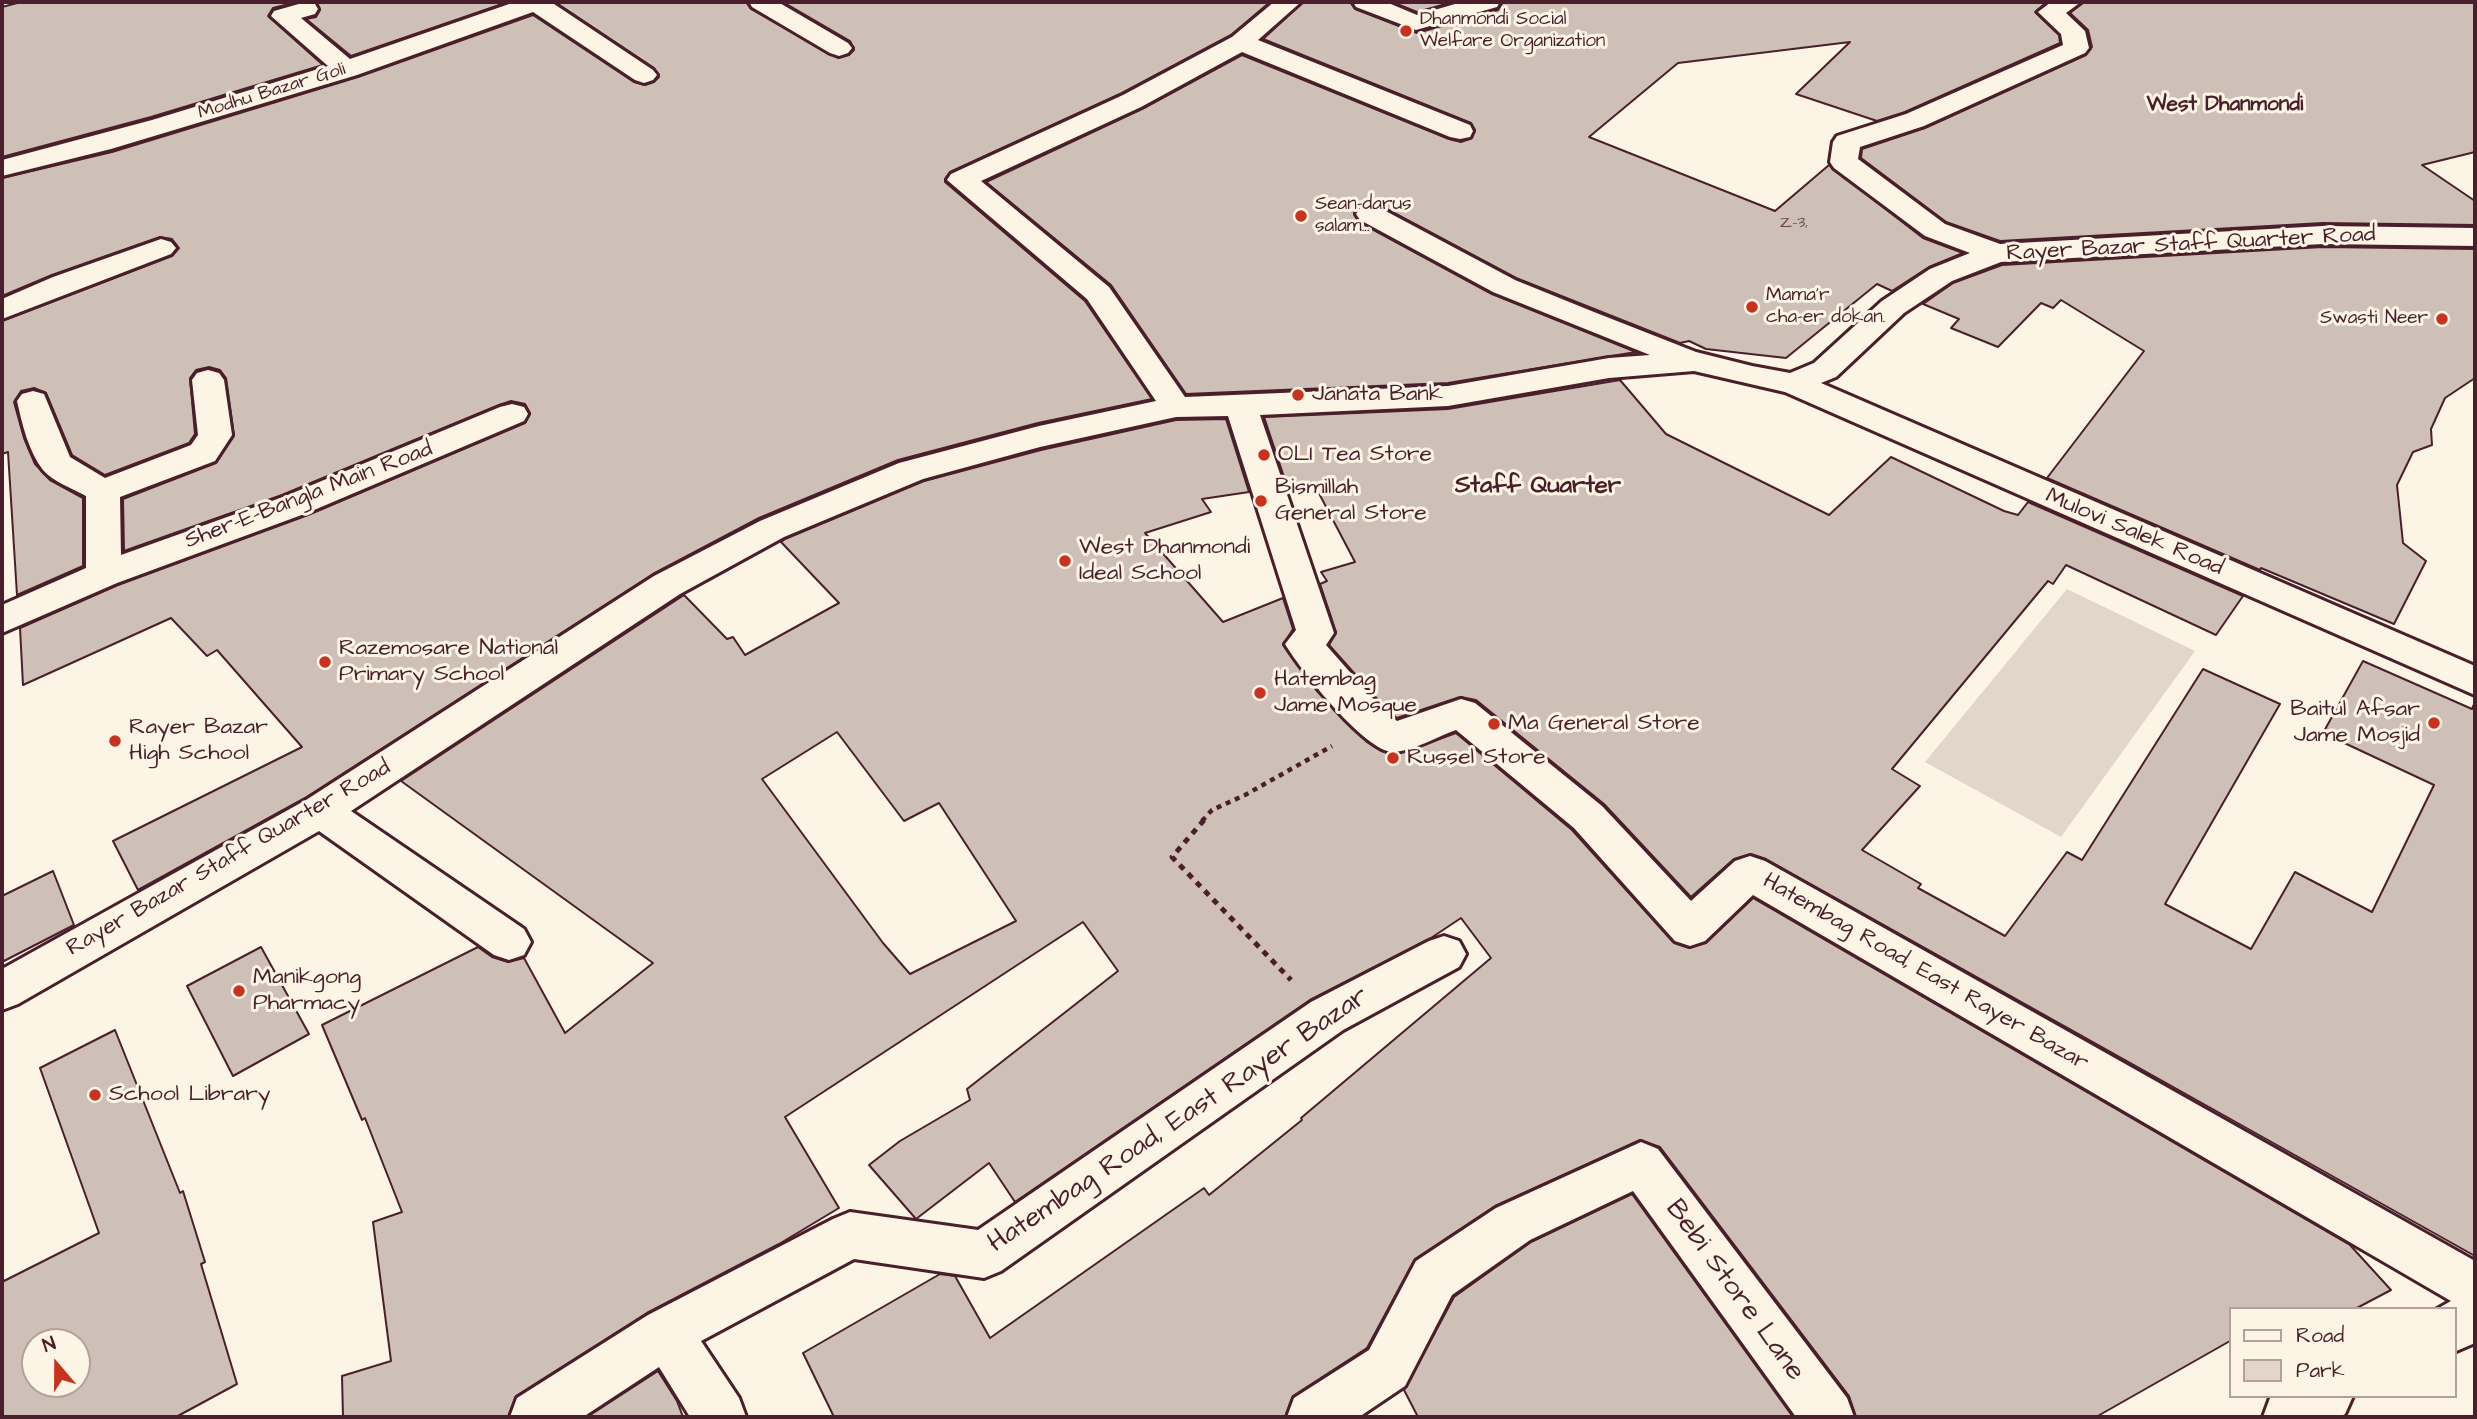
<!DOCTYPE html>
<html>
<head>
<meta charset="utf-8">
<style>
  body { margin:0 }
  #map { position:relative; width:2477px; height:1419px; overflow:hidden; background:#fcf5e5; font-family:"Architects Daughter",sans-serif }
  canvas { display:block }
  .frame { position:absolute; inset:0; border:4px solid #4a1f2b; pointer-events:none }
  .legend { position:absolute; left:2229px; top:1307px; width:228px; height:91px; box-sizing:border-box; background:#fcf5e5; border:2px solid #b59f9b; margin:0; padding:9px 12px; list-style:none; font-size:21px; color:#4a1f2b }
  .legend li { display:flex; align-items:center; gap:14px; height:35px }
  .legend b { width:35px; border:2px solid #b59f9b }
  .north { position:absolute; left:21px; top:1328px; width:70px; height:70px; box-sizing:border-box; background:#fcf5e5; border:2px solid #b59f9b; border-radius:50%; rotate:340deg; font-size:19px; font-weight:700; line-height:28px; text-align:center; color:#4a1f2b }
  .north::after { content:''; display:block; margin:auto; width:24px; height:32px; background:#c8321e; clip-path:polygon(50% 0,100% 100%,50% 72%,0 100%) }
</style>
</head>
<body>
<div id="map">
<canvas width="2477" height="1419"></canvas>
<div class="frame"></div>
<ul class="legend">
<li><b style="height:9px;background:#fcf5e5"></b>Road</li>
<li><b style="height:19px;background:#e2d5ca"></b>Park</li>
</ul>
<div class="north">N</div>
</div>
<script>
const ctx = document.querySelector('canvas').getContext('2d');
ctx.lineJoin = 'round';
function paint(path, color) { ctx.fillStyle = color; ctx.fill(path, 'evenodd'); }
function strokePath(path, color, width, dash) { ctx.strokeStyle = color; ctx.lineWidth = width; ctx.lineCap = dash ? 'butt' : 'round'; ctx.setLineDash(dash || []); ctx.stroke(path); }
function label(font, color, halo, rows, align = 'center') {
  ctx.font = font + ' "Architects Daughter",sans-serif'; ctx.lineWidth = 6; ctx.setLineDash([]); ctx.textBaseline = 'middle'; ctx.strokeStyle = halo; ctx.fillStyle = color; for (const [text, x, y, turn = 0] of rows) {
    ctx.save(); ctx.translate(x, y); ctx.rotate((+turn || 0) * Math.PI / 180); ctx.textAlign = isNaN(turn) ? turn : align; if (halo) ctx.strokeText(text, 0, 0); ctx.fillText(text, 0, 0); ctx.restore();
  }
}
const green = new Path2D(`
  M 2067,589 L 2195,651 L 2061,837 L 1925,762 Z`);
const building = new Path2D(`
  M 21,2 L 297,2 L 273,8 L 268,16 L 323,65 L 151,117 L 2,157 L 2,7 Z
  M 316,2 L 508,2 L 351,56 L 306,19 L 316,17 L 320,10 Z
  M 555,2 L 746,2 L 751,9 L 838,58 L 849,55 L 854,50 L 850,41 L 783,2 L 1270,2 L 1231,35 L 1122,93 L 950,172 L 945,179 L 945,182 L 1085,301 L 1152,399 L 1038,423 L 898,460 L 759,518 L 653,574 L 305,798 L 138,890 L 113,841 L 302,747 L 217,650 L 207,656 L 171,618 L 23,685 L 20,628 L 118,585 L 308,515 L 525,423 L 530,413 L 525,404 L 511,401 L 499,405 L 282,495 L 124,551 L 123,499 L 216,463 L 234,436 L 226,378 L 220,370 L 209,367 L 196,370 L 190,378 L 195,434 L 189,443 L 105,475 L 72,455 L 46,393 L 34,388 L 21,391 L 14,402 L 24,438 L 35,464 L 50,480 L 83,498 L 83,566 L 17,595 L 8,452 L 2,454 L 2,321 L 172,256 L 179,248 L 172,239 L 160,237 L 52,275 L 2,296 L 2,178 L 112,152 L 358,77 L 533,15 L 634,82 L 645,85 L 654,82 L 659,77 L 654,68 Z
  M 1303,2 L 1350,2 L 1355,9 L 1417,33 L 1498,10 L 1503,2 L 2047,2 L 2035,12 L 2059,35 L 2060,43 L 1905,112 L 1877,121 L 1796,94 L 1850,42 L 1678,63 L 1589,137 L 1775,211 L 1829,165 L 1923,238 L 1963,253 L 1929,267 L 1892,291 L 1877,284 L 1786,358 L 1706,349 L 1689,341 L 1680,343 L 1516,278 L 1381,206 L 1369,202 L 1359,205 L 1354,213 L 1359,222 L 1492,294 L 1636,352 L 1448,383 L 1186,394 L 1111,285 L 986,182 L 1142,109 L 1242,55 L 1449,139 L 1461,142 L 1472,138 L 1475,130 L 1471,123 L 1263,39 Z
  M 1392,2 L 1453,2 L 1417,12 Z
  M 2083,2 L 2475,2 L 2475,152 L 2422,165 L 2475,201 L 2475,225 L 2323,223 L 2000,241 L 1946,222 L 1861,158 L 1862,149 L 1925,128 L 2086,55 L 2092,47 L 2088,30 L 2070,13 Z
  M 2323,247 L 2475,249 L 2475,378 L 2445,398 L 2431,429 L 2432,445 L 2413,452 L 2397,485 L 2403,543 L 2426,561 L 2394,624 L 2261,568 L 2260,570 L 2047,478 L 2144,351 L 2061,300 L 2053,308 L 2041,303 L 1998,347 L 1951,328 L 1959,319 L 1923,304 L 1953,283 L 2002,265 Z
  M 1620,380 L 1666,434 L 1829,515 L 1891,457 L 2004,511 L 2018,515 L 2028,502 L 2243,596 L 2216,635 L 2066,565 L 2053,584 L 2048,581 L 1892,769 L 1920,786 L 1862,850 L 1921,884 L 1918,888 L 2005,936 L 2067,852 L 2082,860 L 2203,669 L 2280,704 L 2165,904 L 2251,949 L 2295,872 L 2372,912 L 2434,785 L 2323,733 L 2363,661 L 2472,709 L 2475,702 L 2475,1256 L 1766,859 L 1751,854 L 1734,859 L 1691,897 L 1604,804 L 1476,700 L 1460,697 L 1397,718 L 1388,711 L 1329,645 L 1336,632 L 1320,584 L 1327,581 L 1321,572 L 1355,562 L 1313,482 L 1287,486 L 1264,417 L 1448,409 Z
  M 1226,419 L 1249,492 L 1202,499 L 1211,512 L 1145,533 L 1223,622 L 1283,598 L 1293,629 L 1283,645 L 1317,691 L 1367,742 L 1381,751 L 1395,755 L 1456,733 L 1572,830 L 1674,943 L 1689,948 L 1706,943 L 1753,898 L 2350,1245 L 2391,1290 L 2355,1309 L 2230,1309 L 2230,1341 L 2096,1417 L 1856,1417 L 1849,1396 L 1660,1147 L 1640,1140 L 1495,1206 L 1415,1259 L 1367,1348 L 1293,1396 L 1285,1417 L 834,1417 L 803,1353 L 940,1274 L 955,1276 L 990,1338 L 1204,1188 L 1209,1195 L 1302,1120 L 1301,1118 L 1491,958 L 1461,918 L 1431,938 L 1310,1000 L 1015,1202 L 989,1163 L 916,1219 L 869,1165 L 900,1141 L 970,1100 L 967,1089 L 1118,971 L 1083,922 L 785,1117 L 839,1208 L 779,1244 L 647,1313 L 516,1396 L 508,1417 L 343,1417 L 342,1376 L 391,1361 L 373,1222 L 402,1212 L 365,1118 L 362,1120 L 322,1025 L 478,947 L 492,957 L 508,962 L 524,958 L 565,1033 L 653,963 L 401,781 L 684,595 L 727,639 L 733,637 L 745,655 L 839,603 L 781,542 L 785,539 L 924,481 L 1041,450 L 1176,420 ZM 837,732 L 904,821 L 939,803 L 1016,921 L 910,974 L 883,943 L 762,779 Z
  M 53,871 L 74,925 L 2,962 L 2,896 Z
  M 261,947 L 309,1034 L 233,1076 L 187,986 Z
  M 115,1030 L 180,1193 L 183,1191 L 205,1262 L 201,1264 L 237,1384 L 176,1417 L 2,1417 L 2,1282 L 99,1233 L 40,1068 ZM 35,1342 L 77,1342 L 77,1384 L 35,1384 Z
  M 1632,1194 L 1793,1417 L 1418,1417 L 1404,1390 L 1454,1297 L 1531,1242 Z
  M 658,1371 L 677,1401 L 683,1417 L 587,1417 Z`);
const pathFar1 = new Path2D(`
  M 1202,821 L 1212,810 L 1245,795 L 1332,746`);
const path = new Path2D(`
  M 1204,820 L 1172,857 L 1291,980`);
const street = new Path2D(`
  M 306,2 L 315,4 L 318,9 L 315,14 L 301,18 L 350,59 L 515,2 L 551,2 L 653,70 L 657,75 L 653,80 L 644,83 L 635,80 L 533,12 L 357,75 L 111,149 L 2,176 L 2,160 L 152,120 L 328,66 L 271,16 L 274,11 Z
  M 749,2 L 778,2 L 848,43 L 852,48 L 848,53 L 839,56 L 830,53 L 752,7 Z
  M 1274,2 L 1301,2 L 1258,40 L 1470,125 L 1473,131 L 1470,137 L 1460,139 L 1450,137 L 1242,52 L 1141,107 L 981,181 L 1109,287 L 1185,397 L 1448,386 L 1609,358 L 1650,355 L 1493,292 L 1360,220 L 1356,214 L 1360,208 L 1370,205 L 1380,208 L 1515,280 L 1594,312 L 1696,352 L 1752,366 L 1790,373 L 1814,363 L 1882,301 L 1930,269 L 1970,253 L 1925,236 L 1834,168 L 1830,162 L 1833,142 L 1837,136 L 1906,114 L 2063,45 L 2061,34 L 2038,12 L 2051,2 L 2081,2 L 2066,13 L 2085,31 L 2089,48 L 2085,53 L 1924,126 L 1860,147 L 1858,159 L 1945,224 L 2000,244 L 2323,226 L 2475,228 L 2475,246 L 2323,244 L 2001,262 L 1952,281 L 1904,313 L 1836,377 L 1821,383 L 2475,666 L 2475,695 L 1785,392 L 1694,371 L 1609,378 L 1448,406 L 1260,415 L 1334,633 L 1326,645 L 1386,713 L 1397,721 L 1461,699 L 1475,703 L 1602,806 L 1691,901 L 1735,861 L 1750,856 L 1765,861 L 2475,1261 L 2475,1343 L 2454,1352 L 2454,1309 L 2437,1309 L 2451,1301 L 1753,895 L 1705,941 L 1690,946 L 1675,941 L 1574,828 L 1456,730 C 1437,737 1414,750 1395,752 C 1367,755 1299,668 1285,644 L 1296,630 L 1228,416 L 1176,417 L 1040,447 L 923,479 L 784,537 L 680,594 L 351,811 L 524,929 L 531,942 L 524,955 L 509,960 L 494,955 L 319,831 L 18,1004 L 2,1010 L 2,969 L 306,800 L 654,576 L 760,521 L 899,463 L 1039,426 L 1156,401 L 1087,299 L 947,180 L 951,174 L 1123,95 L 1232,37 Z
  M 1353,2 L 1386,2 L 1417,15 L 1462,2 L 1500,2 L 1497,7 L 1416,30 L 1356,7 Z
  M 161,239 L 171,242 L 176,248 L 171,254 L 2,319 L 2,299 L 53,277 Z
  M 208,370 L 219,373 L 224,380 L 232,435 L 215,461 L 120,497 L 121,555 L 283,497 L 500,407 L 512,404 L 524,407 L 528,414 L 524,421 L 307,513 L 117,583 L 2,633 L 2,605 L 86,568 L 86,496 C 73,489 52,481 43,470 C 28,451 22,423 17,401 L 22,394 L 33,391 L 44,394 L 70,457 L 105,478 L 191,445 L 198,435 L 192,380 L 197,373 Z
  M 1444,936 L 1459,941 L 1466,954 L 1459,967 L 1343,1030 L 1001,1271 L 984,1278 L 854,1259 L 701,1341 L 739,1398 L 746,1417 L 690,1417 L 659,1367 L 583,1417 L 510,1417 L 517,1398 L 648,1315 L 833,1219 L 850,1212 L 978,1230 L 1311,1002 L 1429,941 Z
  M 1641,1142 L 1658,1149 L 1847,1398 L 1854,1417 L 1796,1417 L 1633,1191 L 1530,1240 L 1452,1295 L 1405,1386 L 1359,1417 L 1287,1417 L 1294,1398 L 1369,1350 L 1416,1261 L 1496,1208 Z
  M 2274,1396 L 2353,1396 L 2345,1414 L 2340,1417 L 2263,1417 L 2270,1398 Z`);
const markers = [
  [1406,31,7,"#c8321e"],
  [1301,216,7,"#c8321e"],
  [1752,307,7,"#c8321e"],
  [2442,319,7,"#c8321e"],
  [1298,395,7,"#c8321e"],
  [1264,455,7,"#c8321e"],
  [1261,501,7,"#c8321e"],
  [1065,561,7,"#c8321e"],
  [325,662,7,"#c8321e"],
  [1260,693,7,"#c8321e"],
  [2434,723,7,"#c8321e"],
  [1494,724,7,"#c8321e"],
  [115,741,7,"#c8321e"],
  [1393,758,7,"#c8321e"],
  [239,991,7,"#c8321e"],
  [95,1095,7,"#c8321e"]
];
const farNumbernames = [
  ["Z-3,",1794,224]
];
const farPoinames = [
  ["Dhanmondi Social",1420,20],
  ["Welfare Organization",1420,42],
  ["Sean-darus",1315,205],
  ["salam...",1315,227],
  ["Mama'r",1766,296],
  ["cha-er dokan.",1766,318],
  ["Swasti Neer",2428,319,"right"]
];
const farStreetnames = [
  ["Modhu Bazar Goli",272,92,-17]
];
const farQuarternames = [
  ["West Dhanmondi",2225,106]
];
const streetNames = [
  ["Rayer Bazar Staff Quarter Road",2191,245,-3],
  ["Sher-E-Bangla Main Road",309,496,-21],
  ["Mulovi Salek Road",2134,533,23],
  ["Rayer Bazar Staff Quarter Road",229,859,-30],
  ["Hatembag Road, East Rayer Bazar",1925,973,30]
];
const poiNames = [
  ["Janata Bank",1312,395],
  ["OLI Tea Store",1278,455],
  ["Bismillah",1275,488],
  ["General Store",1275,514],
  ["West Dhanmondi",1079,548],
  ["Ideal School",1079,574],
  ["Razemosare National",339,649],
  ["Primary School",339,675],
  ["Hatembag",1274,680],
  ["Jame Mosque",1274,706],
  ["Baitul Afsar",2420,710,"right"],
  ["Jame Mosjid",2420,736,"right"],
  ["Ma General Store",1508,724],
  ["Rayer Bazar",129,728],
  ["High School",129,754],
  ["Russel Store",1407,758],
  ["Manikgong",253,978],
  ["Pharmacy",253,1004],
  ["School Library",109,1095]
];
const neighbourhoodNames = [
  ["Staff Quarter",1538,487]
];
const nearStreetnames = [
  ["Hatembag Road, East Rayer Bazar",1179,1121,-34],
  ["Bebi Store Lane",1734,1291,54]
];
paint(green, '#e2d5ca');
paint(building, '#cfc0b7');
strokePath(building, '#4a1f2b', 2);
strokePath(street, '#4a1f2b', 6);
strokePath(pathFar1, '#4a1f2b', 4.5, [5, 5]);
strokePath(path, '#4a1f2b', 5, [6, 6]);
paint(street, '#fcf5e5');
for (const [x, y, r, color] of markers) { const dot = new Path2D(); dot.arc(x, y, r, 0, 2 * Math.PI); ctx.fillStyle = color; ctx.fill(dot); strokePath(dot, '#fcf5e5', 2.5); }
label('16px', '#6b474e', null, farNumbernames);
label('19px', '#4a1f2b', '#fcf5e5', farPoinames, 'left');
label('19px', '#4a1f2b', '#fcf5e5', farStreetnames);
label('bold 21px', '#4a1f2b', '#fcf5e5', farQuarternames);
label('23px', '#4a1f2b', '#fcf5e5', streetNames);
label('23px', '#4a1f2b', '#fcf5e5', poiNames, 'left');
label('bold 24px', '#4a1f2b', '#fcf5e5', neighbourhoodNames);
label('28px', '#4a1f2b', '#fcf5e5', nearStreetnames);
</script>
</body>
</html>
